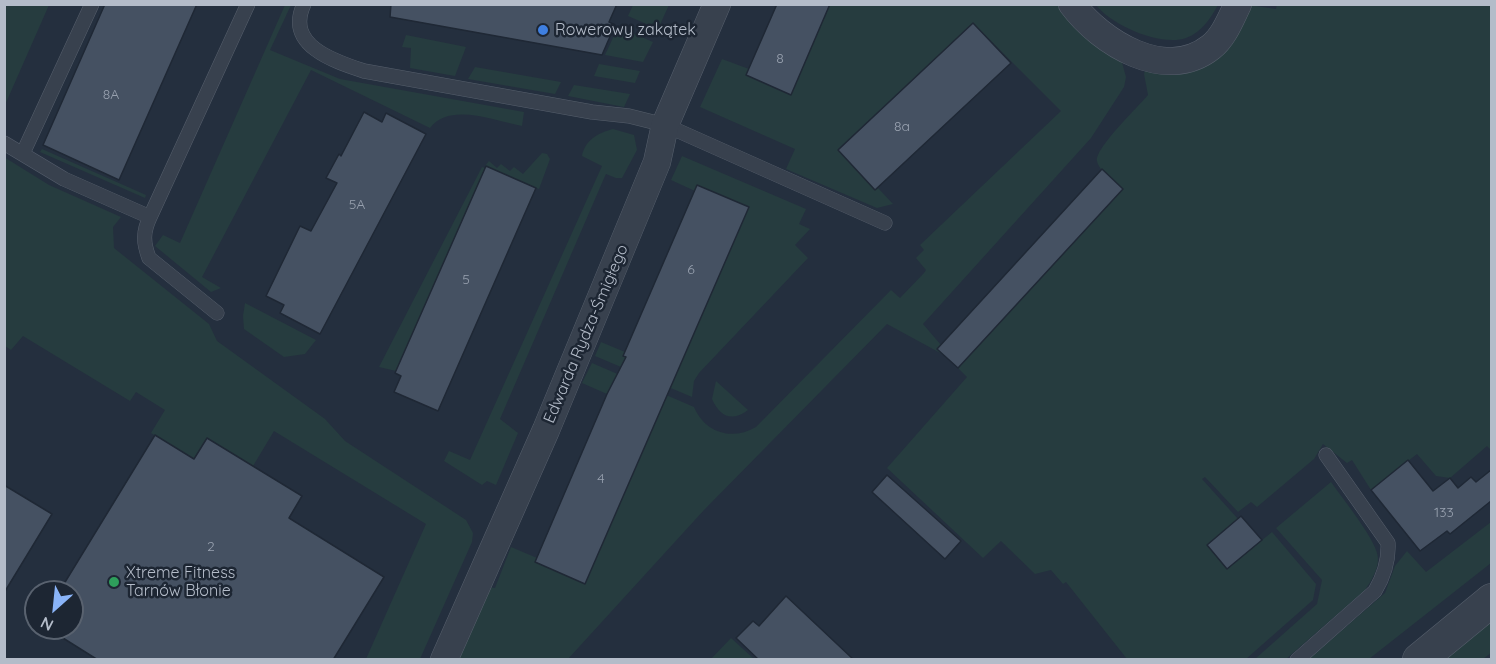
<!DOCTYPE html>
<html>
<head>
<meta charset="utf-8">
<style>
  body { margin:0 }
  #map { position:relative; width:1496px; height:664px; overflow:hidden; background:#242f3e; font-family:Quicksand,sans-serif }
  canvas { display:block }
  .frame { position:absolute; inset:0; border:6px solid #b4bcc9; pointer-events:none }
  .north { position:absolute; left:24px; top:580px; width:60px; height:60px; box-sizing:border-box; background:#1d2633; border:2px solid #59626f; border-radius:50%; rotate:207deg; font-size:16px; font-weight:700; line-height:24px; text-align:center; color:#b4bcc9 }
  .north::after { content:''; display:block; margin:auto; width:21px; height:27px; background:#8ab4f8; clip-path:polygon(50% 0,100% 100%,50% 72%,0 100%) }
</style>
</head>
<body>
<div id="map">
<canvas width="1496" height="664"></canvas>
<div class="frame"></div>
<div class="north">N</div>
</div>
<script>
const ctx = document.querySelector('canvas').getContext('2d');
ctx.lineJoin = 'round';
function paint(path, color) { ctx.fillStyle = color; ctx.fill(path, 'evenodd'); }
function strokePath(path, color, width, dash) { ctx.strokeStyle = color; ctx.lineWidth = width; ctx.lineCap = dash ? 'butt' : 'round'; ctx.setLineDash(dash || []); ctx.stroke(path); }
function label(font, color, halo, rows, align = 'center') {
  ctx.font = font + ' Quicksand,sans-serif'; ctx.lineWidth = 5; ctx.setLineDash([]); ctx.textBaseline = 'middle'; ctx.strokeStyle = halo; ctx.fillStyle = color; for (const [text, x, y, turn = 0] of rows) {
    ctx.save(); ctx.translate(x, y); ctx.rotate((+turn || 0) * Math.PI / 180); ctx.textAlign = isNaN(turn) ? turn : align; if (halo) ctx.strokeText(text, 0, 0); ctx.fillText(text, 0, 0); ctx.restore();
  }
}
const green = new Path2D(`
  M 5,4 L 49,5 L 5,105 L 4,5 Z
  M 1060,4 L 1121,59 L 1126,77 L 1124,87 L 1091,138 L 923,324 L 941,345 L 944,355 L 887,324 L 704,510 L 568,659 L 454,660 L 486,587 L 495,588 L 511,547 L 537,558 L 535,562 L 585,584 L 607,394 L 582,383 L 592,363 L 694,407 C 705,433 732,441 756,427 L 891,290 L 900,298 L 924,273 L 926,270 L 916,258 L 924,250 L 920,245 L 1061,111 L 973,23 L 838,149 L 875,190 L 878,188 L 893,204 L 877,208 L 786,169 L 795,149 L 700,107 L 722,59 L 749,69 L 791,94 L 830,5 Z
  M 1277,4 L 1491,5 L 1491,450 L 1487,446 L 1450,478 L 1436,476 L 1417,454 L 1371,490 L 1352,460 L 1347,463 L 1323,444 L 1314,459 L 1257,507 L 1251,502 L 1238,512 L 1205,477 L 1202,479 L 1238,519 L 1207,545 L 1227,569 L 1272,532 L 1316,584 L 1313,600 L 1246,659 L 1127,659 L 1066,582 L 1063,584 L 1051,570 L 1035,574 L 1001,541 L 983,558 L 887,468 L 967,377 L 958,368 L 1123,189 C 1116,182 1099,172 1097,161 C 1095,148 1139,106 1148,95 L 1144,74 L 1146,66 L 1174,69 L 1249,5 L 1276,9 Z
  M 285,5 L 291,5 L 270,50 L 340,79 L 524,112 L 522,126 C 494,121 450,102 430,128 L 311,70 L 202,277 L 221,288 L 211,292 L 155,246 L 163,235 L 180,243 Z
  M 633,5 L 633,4 L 669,5 L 658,29 L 628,16 Z
  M 1096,5 L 1218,5 C 1210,19 1202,32 1186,38 C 1161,47 1111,25 1096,5 Z
  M 618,27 L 653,42 L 643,62 L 605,55 Z
  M 406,35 L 466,47 L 455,76 L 410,68 L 411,48 L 402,47 Z
  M 599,64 L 640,71 L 635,83 L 594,76 Z
  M 475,67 L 561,82 L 555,94 L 468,79 Z
  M 574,85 L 630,94 L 624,107 L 568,96 Z
  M 613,129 L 634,135 L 637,150 L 622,178 L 616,178 L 606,174 L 605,176 L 500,419 L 518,433 L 496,485 L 487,481 L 482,485 L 444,461 L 449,451 L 470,460 L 602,166 L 582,156 C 585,140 598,133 613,129 Z
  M 42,149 L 146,195 L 145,198 L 40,152 Z
  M 542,153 L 547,154 L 550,159 L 539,189 L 485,166 L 489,161 L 497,168 L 501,164 L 510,171 L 514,167 L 523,174 Z
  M 682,156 L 806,209 L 799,224 L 810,229 L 795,245 L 808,258 L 699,373 L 694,381 L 692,397 L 595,356 L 601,342 L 625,352 L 748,207 L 697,185 L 695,191 L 671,180 Z
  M 4,157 L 49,185 L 121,217 L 113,227 L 114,248 L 209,324 L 217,341 L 325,419 L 345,441 L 466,520 L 473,533 L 472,542 L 420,659 L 366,659 L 426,524 L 274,431 L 253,466 L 207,438 L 194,459 L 151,433 L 165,410 L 136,392 L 130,401 L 23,336 L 11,350 L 5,346 Z
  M 482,167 L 485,168 L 396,371 L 379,367 Z
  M 245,303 L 316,340 L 305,354 L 284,357 L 244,329 L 243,316 Z
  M 716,381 L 748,410 C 732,422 720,417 712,399 Z
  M 1331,482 C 1342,498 1379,543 1378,559 C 1378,570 1371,581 1365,590 L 1286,659 L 1255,659 L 1317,604 L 1322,580 L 1276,528 Z
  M 1491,522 L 1491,563 L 1369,659 L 1308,660 L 1385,593 L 1395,566 L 1407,551 L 1426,572 Z
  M 1491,620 L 1491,653 L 1483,659 L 1444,660 Z
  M 731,638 L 754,659 L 711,659 Z`);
const building = new Path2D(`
  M 105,4 L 197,4 L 119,180 L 43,145 Z
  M 391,4 L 617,4 L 609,22 L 615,25 L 602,55 L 390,17 Z
  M 777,4 L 830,4 L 791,95 L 746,75 Z
  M 973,23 L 1011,63 L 875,190 L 838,150 Z
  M 364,112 L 382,122 L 386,113 L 426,134 L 320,334 L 280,313 L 284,305 L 266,296 L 300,226 L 311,231 L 337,183 L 326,178 L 339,154 L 341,156 Z
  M 486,166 L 536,188 L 438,411 L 394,392 L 401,376 L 395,373 Z
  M 1102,169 L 1123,189 L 958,368 L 937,349 Z
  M 697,185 L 749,207 L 585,584 L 535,562 L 607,394 L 626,357 L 623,356 Z
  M 155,435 L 194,459 L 207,438 L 302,496 L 289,518 L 384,577 L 333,660 L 98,660 L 47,628 L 72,628 L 72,592 L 59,592 Z
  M 1408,460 L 1433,491 L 1450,478 L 1458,488 L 1471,477 L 1476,482 L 1491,470 L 1491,501 L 1450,534 L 1447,531 L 1420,551 L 1371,490 Z
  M 887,475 L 961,541 L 945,559 L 872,492 Z
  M 4,485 L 52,514 L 4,593 Z
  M 1241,516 L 1262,540 L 1227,569 L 1207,545 Z
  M 786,596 L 854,660 L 759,660 L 736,638 L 753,621 L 759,626 Z`);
const service = new Path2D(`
  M 304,4 C 285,45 333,61 364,71 L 592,112 L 629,116 L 665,125 L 885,223
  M 4,143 L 64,179 L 150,217 C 143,232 143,242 149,258 L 217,313
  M 23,153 L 92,4
  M 150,217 L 248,4
  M 1297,660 L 1375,591 C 1384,576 1389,561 1388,543 L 1326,455`);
const minor = new Path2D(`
  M 1072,4 C 1101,43 1166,83 1211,47 C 1224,37 1231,18 1238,4
  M 444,660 L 546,430 L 657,162 L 665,125 L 717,4`);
const tertiary = new Path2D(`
  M 1419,660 L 1492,600`);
const markers = [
  [543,30,6,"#3f7fe0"],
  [114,582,6,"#2e9e5b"]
];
const numberNames = [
  ["8",780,59],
  ["8A",111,95],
  ["8a",902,127],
  ["5A",357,205],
  ["6",691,270],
  ["5",466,280],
  ["4",601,479],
  ["133",1444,513],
  ["2",211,547]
];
const poiNames = [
  ["Rowerowy zakątek",555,30],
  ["Xtreme Fitness",126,573],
  ["Tarnów Błonie",126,591]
];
const streetNames = [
  ["Edwarda Rydza-Śmigłego",586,334,-67]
];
paint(green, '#263c3f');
paint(building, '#455162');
strokePath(building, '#1f2835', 1.5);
strokePath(service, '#565f6c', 15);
strokePath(minor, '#565f6c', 28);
strokePath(tertiary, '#565f6c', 34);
strokePath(service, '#38414e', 14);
strokePath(minor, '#38414e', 27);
strokePath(tertiary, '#38414e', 33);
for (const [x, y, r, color] of markers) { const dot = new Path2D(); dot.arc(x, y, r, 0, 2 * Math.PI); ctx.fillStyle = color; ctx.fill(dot); strokePath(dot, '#1d2633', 2); }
label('14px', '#98a1af', null, numberNames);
label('16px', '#b4bcc9', '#1d2633', poiNames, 'left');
label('16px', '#b4bcc9', '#1d2633', streetNames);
</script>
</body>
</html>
